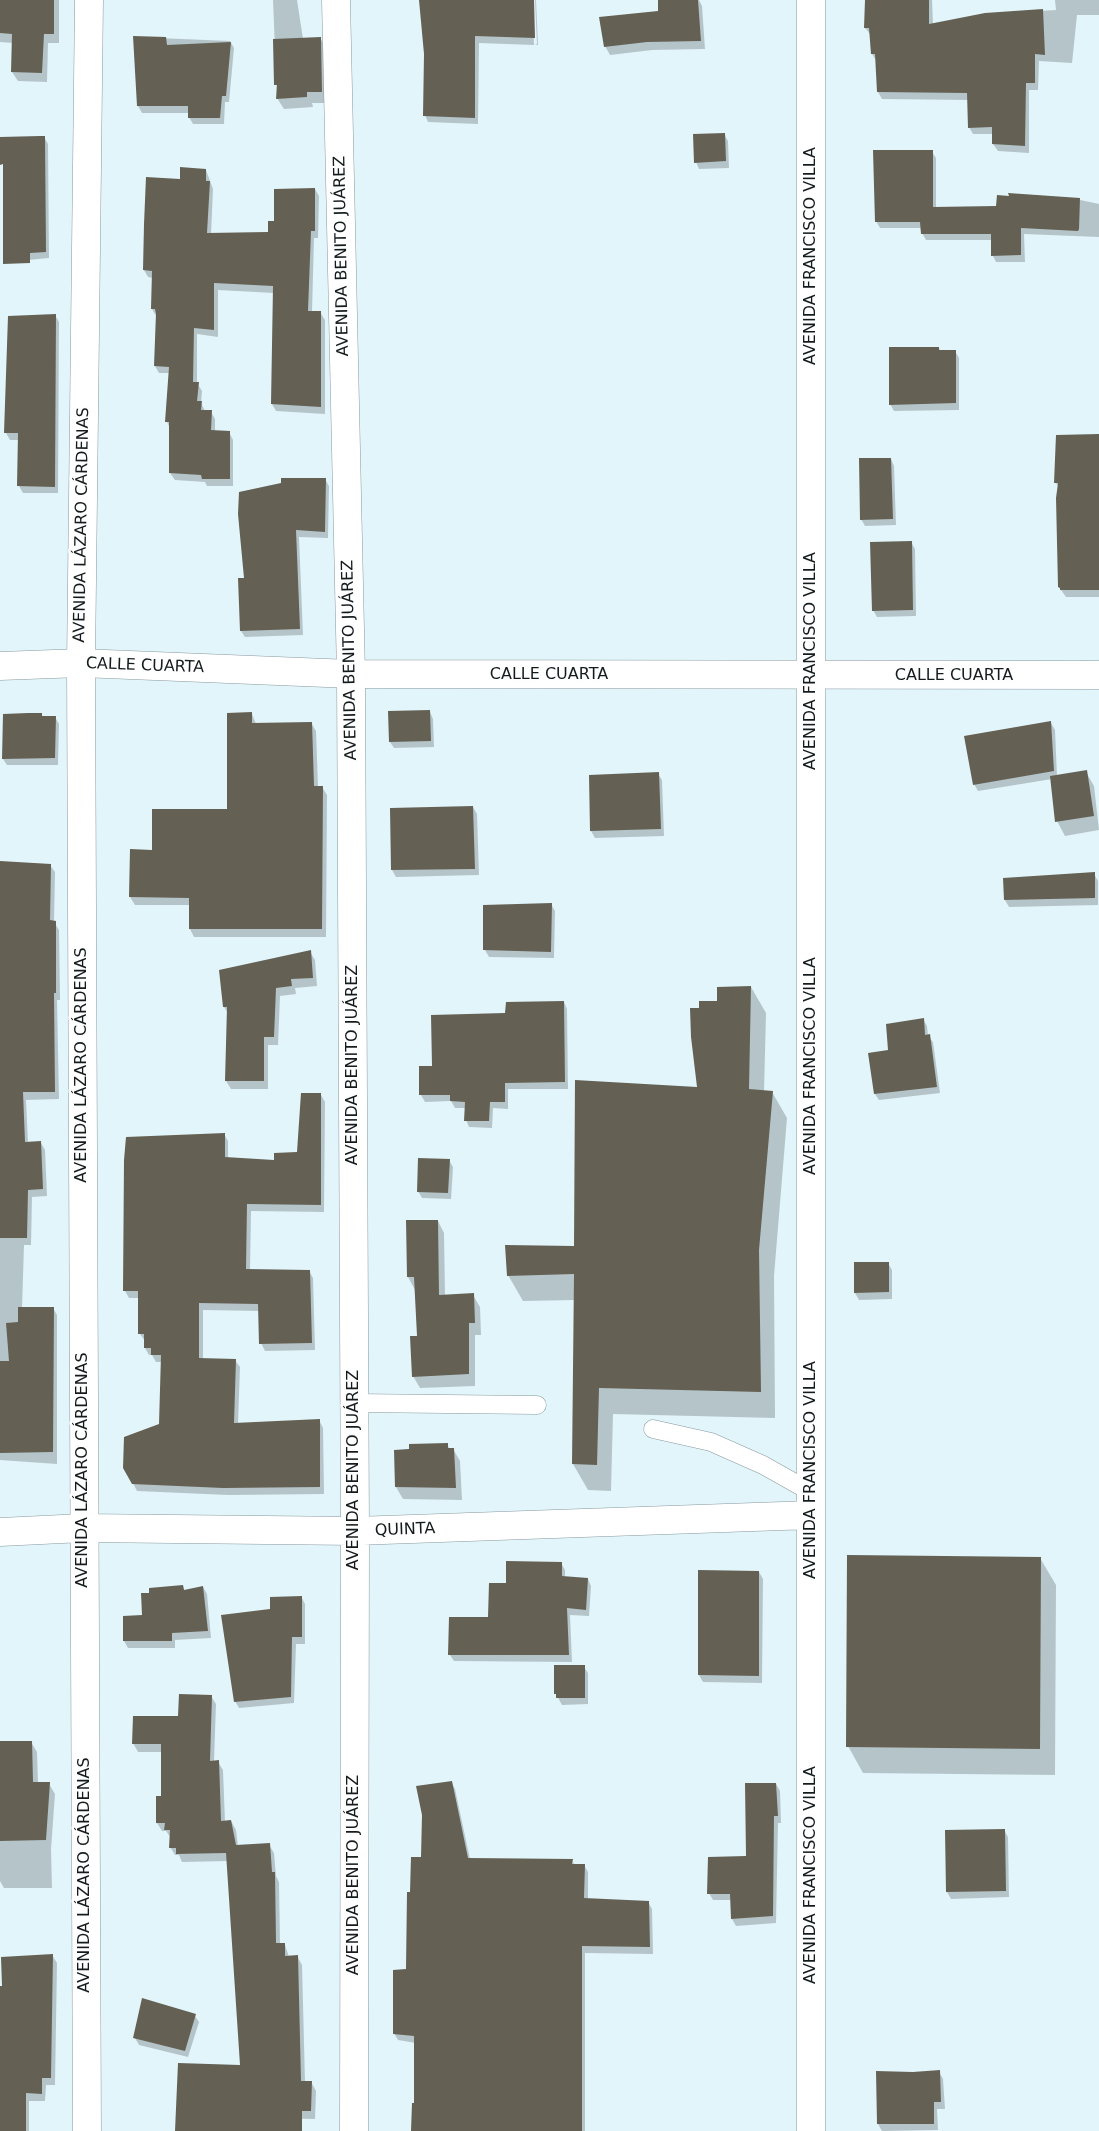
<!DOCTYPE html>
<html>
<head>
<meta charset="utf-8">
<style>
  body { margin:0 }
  canvas { display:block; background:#e2f5fb }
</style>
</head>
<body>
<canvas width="1099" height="2131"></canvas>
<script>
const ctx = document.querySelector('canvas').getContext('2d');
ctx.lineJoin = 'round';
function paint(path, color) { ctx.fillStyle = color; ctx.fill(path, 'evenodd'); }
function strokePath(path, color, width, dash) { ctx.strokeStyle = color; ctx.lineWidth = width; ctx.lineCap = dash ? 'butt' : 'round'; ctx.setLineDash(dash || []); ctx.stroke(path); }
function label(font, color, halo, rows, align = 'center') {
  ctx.font = font + ' "DejaVu Sans",sans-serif'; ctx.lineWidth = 5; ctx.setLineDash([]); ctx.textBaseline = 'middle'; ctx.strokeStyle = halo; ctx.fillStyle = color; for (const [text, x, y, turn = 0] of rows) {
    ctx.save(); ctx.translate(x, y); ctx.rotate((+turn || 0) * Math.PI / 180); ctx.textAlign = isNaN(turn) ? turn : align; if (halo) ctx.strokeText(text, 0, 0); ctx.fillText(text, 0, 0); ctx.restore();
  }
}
const shadow = new Path2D(`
  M 0,0 L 59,0 L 59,43 L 48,43 L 47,82 L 18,81 L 12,72 L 13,43 L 0,42 Z
  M 273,0 L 297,0 L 303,39 L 320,38 L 327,49 L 328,103 L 312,103 L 313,107 L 284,109 L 277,98 Z
  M 421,0 L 532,0 L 534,45 L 479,43 L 478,124 L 428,122 L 425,115 L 426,54 Z
  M 535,0 L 536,0 L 538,45 L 535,45 L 537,44 Z
  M 675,0 L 699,0 L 702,6 L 705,49 L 652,50 L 610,55 L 605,46 L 659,12 Z
  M 866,0 L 932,0 L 933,25 L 985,14 L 1056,10 L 1055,0 L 1099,0 L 1099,15 L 1077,15 L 1072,63 L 1039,61 L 1038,90 L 1029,90 L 1029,153 L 998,151 L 993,144 L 994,134 L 973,134 L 969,127 L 968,100 L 882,99 L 878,92 L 877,62 L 872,54 L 871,35 L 865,28 Z
  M 134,37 L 230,41 L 234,48 L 229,102 L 225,102 L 224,124 L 193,124 L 189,117 L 190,113 L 142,113 L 138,106 Z
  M 724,134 L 728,141 L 729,168 L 699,169 L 696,162 Z
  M 44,137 L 48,144 L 49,258 L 17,261 Z
  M 932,152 L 936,158 L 936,208 L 998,207 L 1071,198 L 1099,204 L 1099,237 L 1024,234 L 1025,262 L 996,262 L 993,256 L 992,240 L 926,240 L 922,233 L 922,228 L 880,228 L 876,221 Z
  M 206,170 L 213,189 L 211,234 L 270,233 L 275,222 L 315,189 L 319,196 L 318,238 L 314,238 L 312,312 L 320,312 L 325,320 L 325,414 L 276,411 L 272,404 L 274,293 L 218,290 L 218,337 L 197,334 L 197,383 L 202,391 L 201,403 L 205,411 L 211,412 L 215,419 L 215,432 L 229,432 L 233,440 L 233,486 L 207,486 L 205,482 L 175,480 L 170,473 L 170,428 L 167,422 L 169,373 L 159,373 L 155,366 L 156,316 L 152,309 L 153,278 L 148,277 L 144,270 L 181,180 Z
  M 55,315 L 59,322 L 58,493 L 23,493 L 19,486 L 19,440 L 10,440 L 6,433 Z
  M 939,348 L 940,351 L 955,351 L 959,358 L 959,410 L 894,411 L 890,404 Z
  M 1099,436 L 1099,597 L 1066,597 L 1059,587 L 1059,488 L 1056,483 Z
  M 891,459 L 894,466 L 896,525 L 865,526 L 861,519 Z
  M 325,479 L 329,486 L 328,538 L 299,537 L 303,635 L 245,637 L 241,631 L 245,579 Z
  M 911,542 L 915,549 L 916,616 L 877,617 L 873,610 Z
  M 430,712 L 433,719 L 434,747 L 394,748 L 390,742 Z
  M 252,714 L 256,724 L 311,723 L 316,731 L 318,787 L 322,787 L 327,795 L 326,937 L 194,937 L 190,929 L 190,905 L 135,905 L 130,897 L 154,851 L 228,810 Z
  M 42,715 L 43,717 L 55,717 L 59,724 L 58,765 L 7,765 L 3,759 Z
  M 1051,723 L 1055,730 L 1057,776 L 1086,772 L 1094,786 L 1099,830 L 1065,836 L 1057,821 L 1052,779 L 978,791 L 974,784 Z
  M 658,774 L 662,780 L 664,836 L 595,838 L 591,831 Z
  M 473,807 L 477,814 L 479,875 L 396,877 L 392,870 L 391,810 Z
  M 0,862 L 50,865 L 55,872 L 54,922 L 59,930 L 60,1000 L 57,1000 L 59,1099 L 26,1100 L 28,1143 L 41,1143 L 45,1150 L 47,1196 L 32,1197 L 31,1245 L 24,1245 L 22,1308 L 53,1308 L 57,1315 L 57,1464 L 0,1460 Z
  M 1094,874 L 1098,881 L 1098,905 L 1009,907 L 1005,900 Z
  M 551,904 L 555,911 L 554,958 L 489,957 L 485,950 L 485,906 Z
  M 310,952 L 315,960 L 317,986 L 295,988 L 296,994 L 280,996 L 278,1045 L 268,1045 L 268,1089 L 231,1089 L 226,1081 L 228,1013 L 224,1007 Z
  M 751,987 L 766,1013 L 764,1092 L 772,1092 L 787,1118 L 774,1276 L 775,1418 L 613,1414 L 611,1491 L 588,1490 L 573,1464 L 575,1300 L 523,1301 L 508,1275 L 575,1248 L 699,1088 L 700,1009 Z
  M 564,1002 L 567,1009 L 568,1089 L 508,1089 L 508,1109 L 493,1108 L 492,1128 L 469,1127 L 466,1120 L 466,1108 L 455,1108 L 451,1101 L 425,1102 L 421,1095 L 434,1068 L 507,1015 Z
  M 923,1019 L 927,1026 L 928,1036 L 933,1042 L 940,1093 L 879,1100 L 875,1094 Z
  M 321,1095 L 325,1102 L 324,1212 L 251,1211 L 250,1270 L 309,1271 L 313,1278 L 315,1350 L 265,1351 L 261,1343 L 260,1311 L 203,1310 L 203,1359 L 235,1360 L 240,1367 L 238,1424 L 319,1420 L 323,1428 L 324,1494 L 228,1495 L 137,1491 L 125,1468 L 160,1425 L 162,1362 L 156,1362 L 152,1355 L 149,1355 L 145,1348 L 145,1341 L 140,1334 L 139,1298 L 129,1298 L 125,1291 L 224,1134 L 228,1141 L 228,1158 L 275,1162 L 298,1153 Z
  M 449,1160 L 453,1167 L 451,1199 L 422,1198 L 418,1191 Z
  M 438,1221 L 444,1233 L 445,1296 L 473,1295 L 480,1307 L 481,1335 L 475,1335 L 475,1386 L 420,1388 L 413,1376 L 418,1337 L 415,1290 L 408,1277 Z
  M 888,1263 L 892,1270 L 892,1299 L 859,1300 L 855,1293 Z
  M 447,1444 L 450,1450 L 453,1449 L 460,1461 L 462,1500 L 403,1499 L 396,1487 L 396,1451 Z
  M 1040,1558 L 1056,1585 L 1055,1775 L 863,1773 L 848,1746 Z
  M 561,1563 L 565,1570 L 565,1577 L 588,1579 L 591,1586 L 589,1616 L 570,1615 L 572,1662 L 454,1661 L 450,1655 L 489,1619 L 507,1584 Z
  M 699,1571 L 759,1572 L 763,1579 L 762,1683 L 703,1682 L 699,1675 Z
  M 182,1586 L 185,1591 L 203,1587 L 207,1594 L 211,1638 L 175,1640 L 175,1648 L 128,1648 L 124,1641 L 143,1616 L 150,1594 Z
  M 302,1598 L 305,1604 L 305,1644 L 296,1644 L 294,1703 L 239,1708 L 235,1701 L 271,1610 Z
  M 556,1667 L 584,1667 L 588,1673 L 588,1704 L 562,1705 L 556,1694 Z
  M 211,1696 L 216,1704 L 214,1762 L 218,1762 L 223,1770 L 225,1822 L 231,1821 L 236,1830 L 238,1846 L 269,1845 L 274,1853 L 276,1876 L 279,1882 L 280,1945 L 285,1945 L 289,1957 L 297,1956 L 302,1965 L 305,2082 L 311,2082 L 316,2091 L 315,2119 L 215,2117 L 215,2131 L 177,2131 L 241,2066 L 228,1861 L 182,1862 L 179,1855 L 175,1855 L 170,1847 L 171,1838 L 166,1831 L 162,1831 L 157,1823 L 163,1798 L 163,1752 L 138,1752 L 133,1743 L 180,1718 Z
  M 31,1742 L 37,1752 L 38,1783 L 49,1784 L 55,1794 L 51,1849 L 52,1888 L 4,1888 L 0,1881 L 0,1743 Z
  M 451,1782 L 455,1789 L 470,1859 L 572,1861 L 575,1865 L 584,1865 L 588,1872 L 588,1900 L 648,1902 L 652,1909 L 653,1954 L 585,1953 L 585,2131 L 412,2131 L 415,2104 L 416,2043 L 398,2040 L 394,2033 L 407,1970 L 412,1893 Z
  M 776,1784 L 780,1791 L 781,1823 L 778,1823 L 776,1923 L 736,1926 L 732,1919 L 732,1900 L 713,1900 L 709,1893 L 747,1857 Z
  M 1004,1830 L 1008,1837 L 1009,1897 L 951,1899 L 947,1892 L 946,1831 Z
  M 52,1955 L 57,1963 L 55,2085 L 46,2085 L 45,2101 L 29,2101 L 29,2131 L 0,2131 L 0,1988 Z
  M 195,2016 L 199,2022 L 188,2057 L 139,2045 L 135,2038 Z
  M 877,2072 L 913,2073 L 939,2072 L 943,2079 L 945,2109 L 937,2109 L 938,2130 L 882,2131 L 878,2124 Z`);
const building = new Path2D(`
  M 0,0 L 54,0 L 54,34 L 44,34 L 42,73 L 11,72 L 12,34 L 0,33 Z
  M 419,0 L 534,0 L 535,38 L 475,36 L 475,118 L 423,116 L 424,54 Z
  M 658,0 L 698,0 L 701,41 L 647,42 L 604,47 L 599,17 L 658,11 Z
  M 865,0 L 929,0 L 929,24 L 985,13 L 1043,9 L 1045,55 L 1035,54 L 1035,83 L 1026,83 L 1025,146 L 992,144 L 992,127 L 968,128 L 967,93 L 877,92 L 875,54 L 871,54 L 869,28 L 864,28 Z
  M 133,36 L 166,37 L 167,45 L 231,42 L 226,96 L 222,96 L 220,118 L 188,118 L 188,106 L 137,106 Z
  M 321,37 L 322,92 L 307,92 L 307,97 L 276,99 L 277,85 L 274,85 L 273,39 Z
  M 725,133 L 726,161 L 694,163 L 693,134 Z
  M 40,136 L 45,136 L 46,252 L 30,253 L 30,263 L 3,264 L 3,164 L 0,165 L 0,137 Z
  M 873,150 L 933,150 L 933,207 L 996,206 L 997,195 L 1009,196 L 1008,193 L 1080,198 L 1079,229 L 1078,231 L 1021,228 L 1021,255 L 991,256 L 991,234 L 921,234 L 920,222 L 875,222 Z
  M 180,167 L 206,169 L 206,181 L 210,181 L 207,233 L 268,232 L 268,221 L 274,221 L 274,189 L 315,188 L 315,231 L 311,231 L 308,311 L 321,311 L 321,407 L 271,404 L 273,286 L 214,283 L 214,330 L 194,328 L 193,382 L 199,382 L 197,401 L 202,401 L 201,410 L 212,410 L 211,430 L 230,431 L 230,479 L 202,479 L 201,475 L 169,473 L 169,422 L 165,422 L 169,367 L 154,366 L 156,314 L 155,309 L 151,309 L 152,271 L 143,270 L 144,224 L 146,177 L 180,179 Z
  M 56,314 L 55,487 L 17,486 L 18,433 L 4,433 L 8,316 Z
  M 889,347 L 939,347 L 939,350 L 956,350 L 956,403 L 889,405 Z
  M 1099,434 L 1099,590 L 1060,590 L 1060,588 L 1058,587 L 1056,498 L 1058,483 L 1054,483 L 1056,435 Z
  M 859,458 L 891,458 L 893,519 L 860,520 Z
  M 281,478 L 326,478 L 325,532 L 296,530 L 300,629 L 240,631 L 238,578 L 244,578 L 238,514 L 239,492 L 281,483 Z
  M 912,541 L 913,610 L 872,611 L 870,542 Z
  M 430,710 L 431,741 L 389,742 L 388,711 Z
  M 252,712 L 252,723 L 312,722 L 314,786 L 323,786 L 322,929 L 189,929 L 189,898 L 129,897 L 130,849 L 152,850 L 152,809 L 227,809 L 227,713 Z
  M 28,713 L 42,713 L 42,716 L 56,716 L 55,758 L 2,759 L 3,714 Z
  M 1051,721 L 1054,771 L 973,785 L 964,736 Z
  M 1087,770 L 1094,816 L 1055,822 L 1050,776 Z
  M 659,772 L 661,829 L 590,831 L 589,775 Z
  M 473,806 L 475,869 L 391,870 L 390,808 Z
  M 0,861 L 51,864 L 50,920 L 56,921 L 56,993 L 54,993 L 55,1092 L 23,1092 L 25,1142 L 41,1141 L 43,1189 L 28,1190 L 27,1238 L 0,1238 Z
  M 1095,872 L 1095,898 L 1004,900 L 1003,878 Z
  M 552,903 L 551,952 L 483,950 L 483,905 Z
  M 311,950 L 313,978 L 291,979 L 292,986 L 276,988 L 274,1037 L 264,1037 L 264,1081 L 225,1081 L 227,1007 L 223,1007 L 219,970 Z
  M 751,986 L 749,1089 L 773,1091 L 759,1250 L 761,1392 L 599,1388 L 597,1465 L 572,1464 L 574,1274 L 507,1276 L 505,1245 L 574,1246 L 575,1080 L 697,1087 L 691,1037 L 690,1008 L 699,1008 L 699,1001 L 717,1001 L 717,987 Z
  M 564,1001 L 565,1082 L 505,1083 L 505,1102 L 490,1102 L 489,1121 L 464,1121 L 465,1102 L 450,1101 L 450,1095 L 419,1095 L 419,1066 L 432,1066 L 431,1015 L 505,1013 L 506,1002 Z
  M 924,1018 L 925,1035 L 930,1034 L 937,1087 L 874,1094 L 868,1053 L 888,1050 L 886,1024 Z
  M 301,1093 L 321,1093 L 321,1205 L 247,1204 L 246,1269 L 310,1270 L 312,1343 L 259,1344 L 258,1304 L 199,1303 L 199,1358 L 236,1359 L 234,1423 L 320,1419 L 320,1487 L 223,1488 L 132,1484 L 123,1468 L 124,1437 L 159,1424 L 161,1355 L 151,1355 L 151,1348 L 144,1348 L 144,1334 L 138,1334 L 138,1291 L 123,1291 L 124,1160 L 126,1137 L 225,1133 L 225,1157 L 274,1160 L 274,1153 L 297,1152 Z
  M 418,1158 L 450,1159 L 448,1193 L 417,1192 Z
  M 406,1220 L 438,1220 L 439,1295 L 474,1293 L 475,1323 L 469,1323 L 469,1374 L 412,1377 L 410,1336 L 417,1336 L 414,1277 L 407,1277 Z
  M 854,1262 L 889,1262 L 889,1292 L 854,1293 Z
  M 18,1307 L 54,1307 L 53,1452 L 0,1453 L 0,1361 L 9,1361 L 6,1323 L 18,1322 Z
  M 448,1443 L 448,1448 L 454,1448 L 456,1488 L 395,1487 L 394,1450 L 409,1449 L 409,1444 Z
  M 847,1555 L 1041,1557 L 1040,1749 L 846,1747 Z
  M 506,1561 L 562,1562 L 562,1576 L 588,1578 L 586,1610 L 567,1608 L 569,1655 L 448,1655 L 449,1617 L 488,1617 L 489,1583 L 506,1583 Z
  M 698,1570 L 759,1571 L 759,1676 L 698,1675 Z
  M 183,1585 L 184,1590 L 203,1586 L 208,1631 L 172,1633 L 172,1641 L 123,1641 L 123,1616 L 142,1615 L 141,1593 L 149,1593 L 149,1588 Z
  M 302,1596 L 302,1637 L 292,1637 L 291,1697 L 234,1702 L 221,1615 L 270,1609 L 270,1597 Z
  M 554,1665 L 585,1665 L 585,1698 L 556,1698 L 556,1694 L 554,1694 Z
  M 179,1694 L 212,1695 L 210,1761 L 219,1760 L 221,1821 L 231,1820 L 236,1845 L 270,1843 L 272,1872 L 275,1872 L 276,1943 L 285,1943 L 285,1956 L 298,1955 L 301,2081 L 312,2081 L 311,2111 L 302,2111 L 302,2131 L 175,2131 L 178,2063 L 240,2065 L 226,1853 L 176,1854 L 176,1848 L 169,1848 L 170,1830 L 164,1830 L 165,1823 L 156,1823 L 156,1796 L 161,1796 L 161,1744 L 132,1744 L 133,1716 L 178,1716 Z
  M 0,1741 L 32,1741 L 33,1782 L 50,1782 L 46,1840 L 0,1841 Z
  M 452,1781 L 468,1858 L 573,1859 L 572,1864 L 585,1864 L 584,1898 L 649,1901 L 650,1947 L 582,1946 L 582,2131 L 411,2131 L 412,2103 L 414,2103 L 414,2036 L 393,2034 L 393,1970 L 406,1969 L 407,1892 L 410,1892 L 411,1857 L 421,1857 L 422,1815 L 416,1786 Z
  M 745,1783 L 776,1783 L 778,1816 L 774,1816 L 773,1916 L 731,1919 L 730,1894 L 707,1894 L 708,1857 L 746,1856 Z
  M 1005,1829 L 1006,1891 L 946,1892 L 945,1830 Z
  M 53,1954 L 51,2078 L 42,2078 L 42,2094 L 26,2093 L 26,2131 L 0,2131 L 0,1986 L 2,1986 L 1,1957 Z
  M 142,1998 L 196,2014 L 185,2051 L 133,2038 Z
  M 940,2070 L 941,2102 L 934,2102 L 934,2124 L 877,2124 L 876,2071 L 913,2072 Z`);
const service = new Path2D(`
  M 354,1403 L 537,1405
  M 653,1429 L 711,1442 L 763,1465 L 811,1492`);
const minor = new Path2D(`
  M 336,0 L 351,674 L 355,1531 L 354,2131
  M 811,0 L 811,2131
  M 0,1532 L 83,1528 L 355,1531 L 811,1515
  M 87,2131 L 81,663 L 89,0`);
const tertiary = new Path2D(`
  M 0,666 L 81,663 L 351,674 L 1099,675`);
const streetNames = [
  ["AVENIDA BENITO JUÁREZ",342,256,-91],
  ["AVENIDA FRANCISCO VILLA",811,256,-90],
  ["AVENIDA LÁZARO CÁRDENAS",82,525,-89],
  ["AVENIDA BENITO JUÁREZ",350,660,-91],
  ["AVENIDA FRANCISCO VILLA",811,661,-90],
  ["CALLE CUARTA",145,666,2],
  ["CALLE CUARTA",549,675],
  ["CALLE CUARTA",954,676],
  ["AVENIDA LÁZARO CÁRDENAS",82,1065,-90],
  ["AVENIDA BENITO JUÁREZ",353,1065,-90],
  ["AVENIDA FRANCISCO VILLA",811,1066,-90],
  ["AVENIDA LÁZARO CÁRDENAS",83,1470,-90],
  ["AVENIDA BENITO JUÁREZ",354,1470,-90],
  ["AVENIDA FRANCISCO VILLA",811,1470,-90],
  ["QUINTA",405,1530,-2],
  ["AVENIDA LÁZARO CÁRDENAS",85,1875,-90],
  ["AVENIDA BENITO JUÁREZ",354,1875,-90],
  ["AVENIDA FRANCISCO VILLA",811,1875,-90]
];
paint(shadow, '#0003');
paint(building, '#646154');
strokePath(service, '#88999f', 19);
strokePath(minor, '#88999f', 29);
strokePath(tertiary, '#88999f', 29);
strokePath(service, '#fff', 18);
strokePath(minor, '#fff', 28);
strokePath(tertiary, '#fff', 28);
label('16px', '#141b1d', '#fefefe', streetNames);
</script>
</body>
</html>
